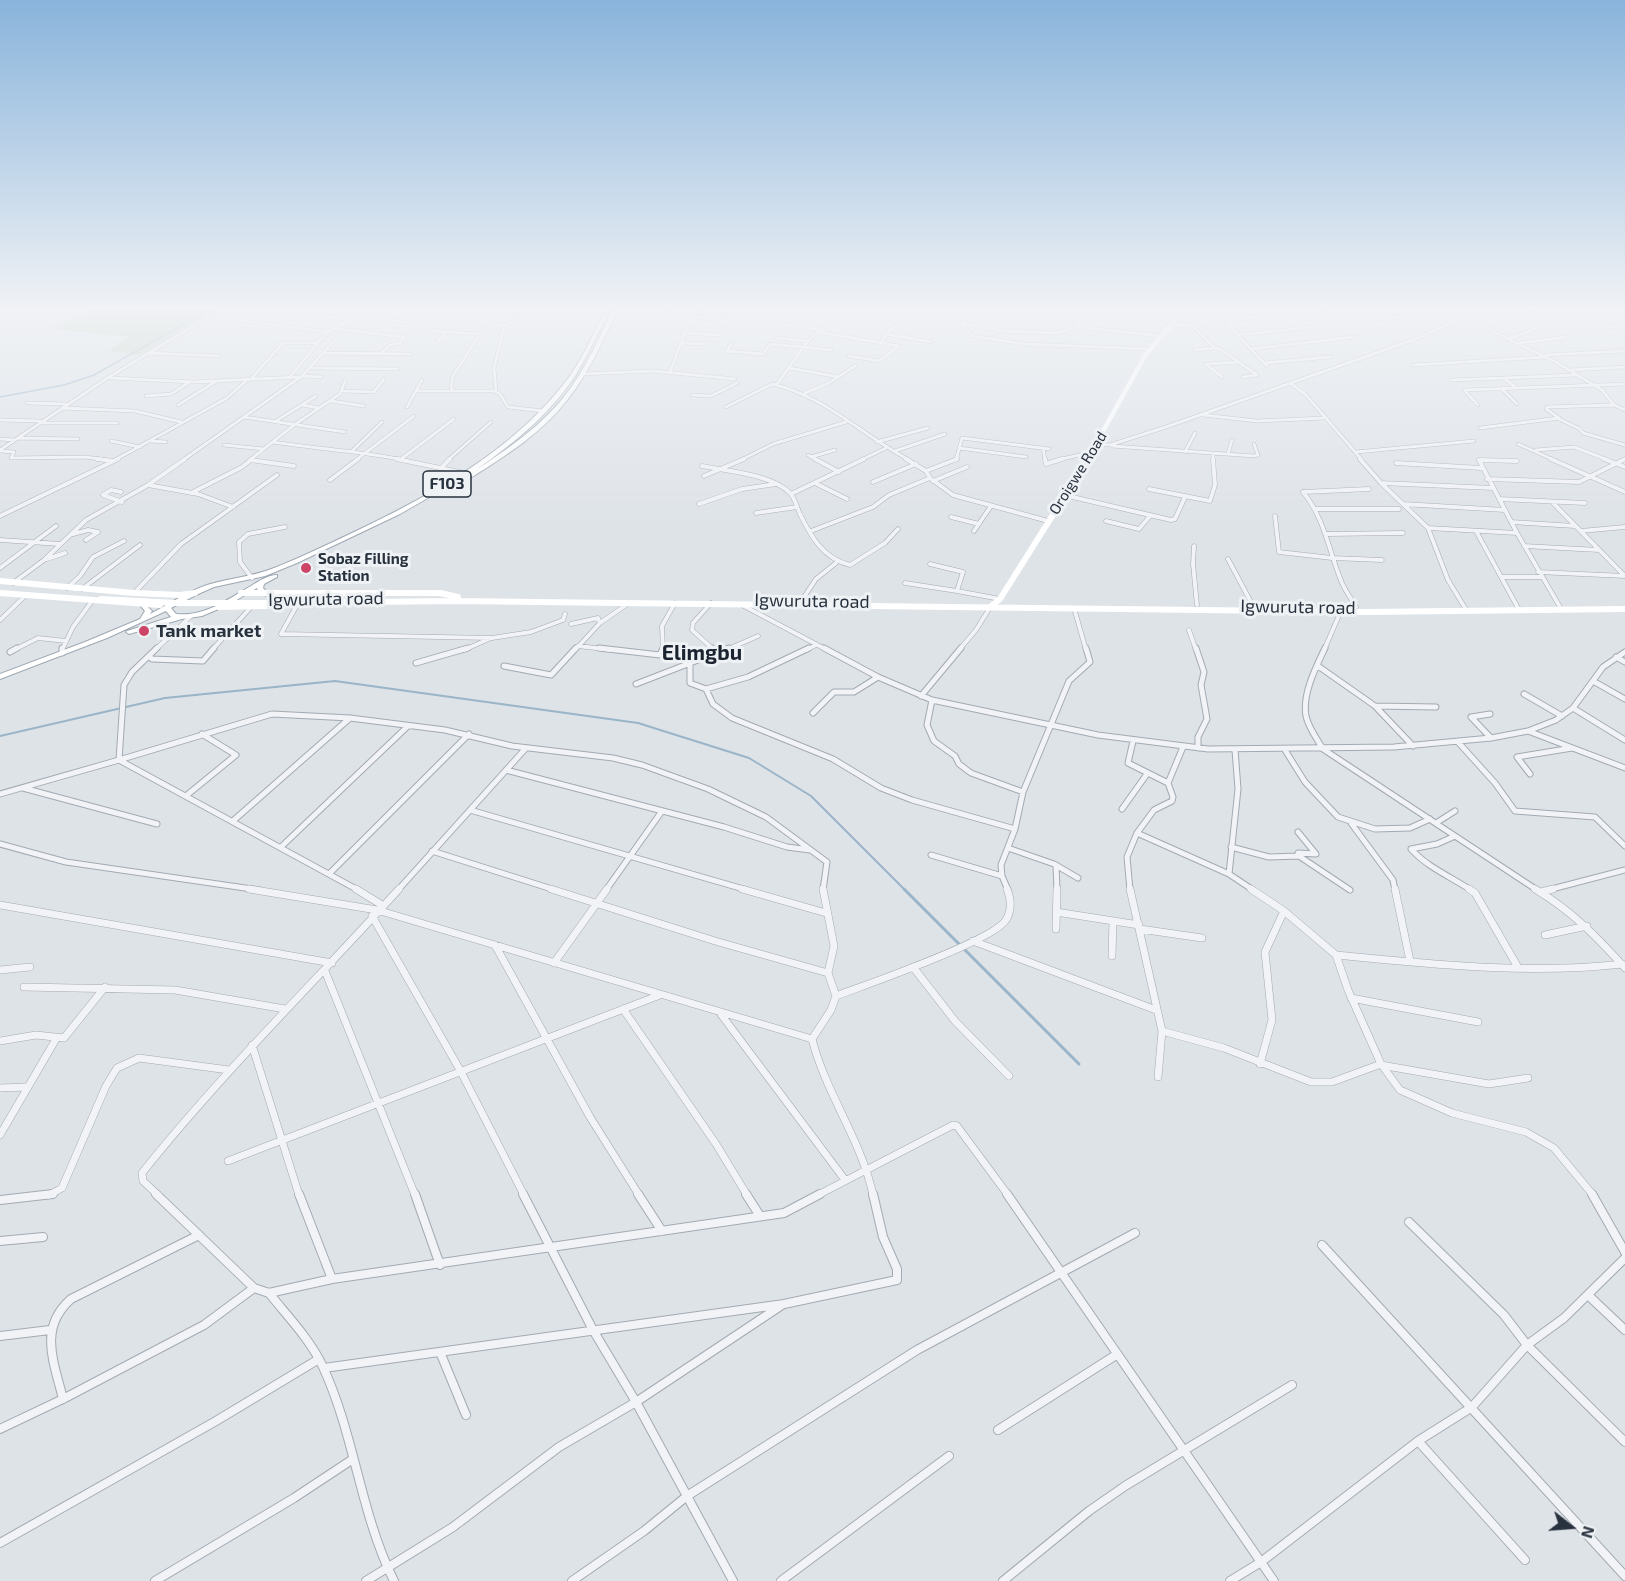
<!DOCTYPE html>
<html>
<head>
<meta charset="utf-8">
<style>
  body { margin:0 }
  #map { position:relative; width:1625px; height:1581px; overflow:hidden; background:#dee3e8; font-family:"Exo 2",sans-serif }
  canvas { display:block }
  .north { position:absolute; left:1541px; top:1497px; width:60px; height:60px; -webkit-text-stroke:4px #eef2f5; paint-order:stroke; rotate:107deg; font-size:16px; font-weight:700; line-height:24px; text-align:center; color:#28323e }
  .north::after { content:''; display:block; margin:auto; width:21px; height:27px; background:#28323e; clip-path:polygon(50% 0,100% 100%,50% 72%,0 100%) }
</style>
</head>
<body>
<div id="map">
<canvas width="1625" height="1581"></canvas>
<div class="north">N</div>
</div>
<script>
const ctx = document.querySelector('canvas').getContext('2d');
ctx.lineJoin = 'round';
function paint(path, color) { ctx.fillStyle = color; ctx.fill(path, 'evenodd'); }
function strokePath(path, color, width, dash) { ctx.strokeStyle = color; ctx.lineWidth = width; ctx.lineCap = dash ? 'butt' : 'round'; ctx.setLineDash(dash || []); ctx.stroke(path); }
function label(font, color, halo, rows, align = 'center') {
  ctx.font = font + ' "Exo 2",sans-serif'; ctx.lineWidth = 6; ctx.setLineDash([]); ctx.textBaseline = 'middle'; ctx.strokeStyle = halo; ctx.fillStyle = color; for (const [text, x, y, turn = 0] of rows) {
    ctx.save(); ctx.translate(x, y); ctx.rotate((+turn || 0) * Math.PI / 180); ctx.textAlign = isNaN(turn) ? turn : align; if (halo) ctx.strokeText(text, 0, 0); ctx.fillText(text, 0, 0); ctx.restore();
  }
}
const green = new Path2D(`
  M 90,310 L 217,310 L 140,355 L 109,351 L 128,337 L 50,329 Z`);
const streamFar2 = new Path2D(`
  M 0,397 L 64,385 L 94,375 L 209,310`);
const streamFar1 = new Path2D(`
  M 0,736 L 165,698 L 335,681 L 638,723 L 749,758 L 811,796 L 905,890`);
const stream = new Path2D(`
  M 904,889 L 1079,1064`);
const streetFar4 = new Path2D(`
  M 277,310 L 349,320
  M 438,310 L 504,326 L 524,316 L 526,310
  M 501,310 L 525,315
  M 702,310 L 727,314
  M 935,310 L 961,323 L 1003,331 L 1056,333 L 1078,327 L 1161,336
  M 1142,310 L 1144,313 L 1158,314 L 1170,324 L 1192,326 L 1215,348 L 1220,349 L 1257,375 L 1243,377
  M 1227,310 L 1230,327 L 1267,366
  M 1325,310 L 1329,310
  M 1448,310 L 1556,362 L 1602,390 L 1614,405 L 1625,410
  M 812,314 L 835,318
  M 612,316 L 670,310
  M 691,316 L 741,324
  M 742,316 L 745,310
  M 783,317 L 790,310
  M 1177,318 L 1223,324
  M 230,319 L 328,332
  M 230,319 L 241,310
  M 427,319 L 442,311
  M 1380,319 L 1453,313
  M 1228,320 L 1304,313
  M 961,323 L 972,336 L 1024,344 L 1150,349
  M 786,325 L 821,330
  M 1481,326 L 1514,315 L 1556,311
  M 1078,327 L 1081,310
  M 1603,327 L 1625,326
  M 336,329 L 404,337
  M 991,329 L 1012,312
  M 433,331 L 480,334 L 453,376 L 451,387 L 453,390
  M 818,332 L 899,346
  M 683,333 L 719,335
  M 886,334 L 931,342
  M 1238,335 L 1321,326
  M 776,338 L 808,341
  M 1508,339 L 1538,328
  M 438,341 L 447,331
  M 881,342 L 890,330 L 920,310
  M 317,343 L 328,332 L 357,316 L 418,324
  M 680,343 L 706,344
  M 1520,343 L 1566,337
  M 731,344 L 727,351 L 763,354 L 770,344 L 831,350
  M 1251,349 L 1354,337
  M 1194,350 L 1215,348
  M 148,353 L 219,356
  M 323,353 L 410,354
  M 381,353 L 390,345 L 400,343 L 404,337
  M 1546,355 L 1625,351
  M 849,356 L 879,361 L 899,346
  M 1264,363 L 1330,357
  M 1206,364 L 1239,362
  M 1206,364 L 1222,377
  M 1414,365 L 1545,357
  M 310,368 L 398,369
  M 789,368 L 839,377
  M 1570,370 L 1625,367
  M 670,372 L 691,316 L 699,310
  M 582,374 L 653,371 L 735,379
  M 302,376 L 321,377
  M 290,377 L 318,343
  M 111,378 L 193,382 L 299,377
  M 251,379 L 283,343 L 318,343
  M 1451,380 L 1504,378
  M 1290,383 L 1306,395 L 1362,460
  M 777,384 L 808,341 L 842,310
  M 1515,387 L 1504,378 L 1576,375
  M 1501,388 L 1517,404
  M 343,391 L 374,392 L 384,379
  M 418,391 L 494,391 L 500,394 L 508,407 L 543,411
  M 496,391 L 494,368 L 504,326
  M 805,393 L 829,383 L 855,366
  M 692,395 L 711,396 L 737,383
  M 146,396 L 171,394 L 188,383
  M 331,401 L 364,406
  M 27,403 L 66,404
  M 178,405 L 215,382
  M 302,405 L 319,408
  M 1478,405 L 1464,390 L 1625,384
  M 407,407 L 422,380
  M 726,407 L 772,384 C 827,397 860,434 909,460
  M 62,408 L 135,411 L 181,422
  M 1203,415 L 1257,421 L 1324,418
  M 244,417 L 345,432
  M 1557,418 L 1580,429 L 1583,433 L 1625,445
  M 0,420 L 40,421
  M 276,421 L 316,396
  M 41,423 L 117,423
  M 1480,428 L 1559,418 L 1546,409 L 1547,407 L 1614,405
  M 18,438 L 78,439
  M 0,439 L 14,440
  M 111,441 L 140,447
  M 150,441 L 166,442
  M 273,442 C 317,449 361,451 404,460
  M 877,442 L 928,428
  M 1097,444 L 1110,445 L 1166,427 L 1413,340 L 1456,321 L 1496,310
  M 1518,444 L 1554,460
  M 224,445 L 264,449
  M 1112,446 L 1254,456 L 1258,455 L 1254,444
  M 959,448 L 1026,457
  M 1043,448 L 1045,460
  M 0,450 L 109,377 L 220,310
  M 1536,450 L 1574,447 L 1608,460
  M 0,451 L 14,452 L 11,458 L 85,457 L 107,460
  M 352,451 L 382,422
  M 895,451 L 945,434
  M 1185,452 L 1195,433
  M 1356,452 L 1474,441
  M 1213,454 L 1213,460
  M 1228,454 L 1232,440
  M 808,455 L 817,460
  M 811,457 L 835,450
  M 401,459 L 454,419
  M 115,460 L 227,398 L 247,380
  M 183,460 L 302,376 L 335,340
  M 250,460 L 294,425 L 340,394 L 345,381
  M 356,460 L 414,416
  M 448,460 L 491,422
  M 741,460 L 773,444 L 846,422
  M 861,460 L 886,448
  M 956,460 L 962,438 L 1049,449
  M 1058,460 L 1092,452
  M 1479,460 L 1486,460
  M 1623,460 L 1625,459`);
const streetFar3 = new Path2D(`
  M 97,459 L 113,461
  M 397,459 L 464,473
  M 815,459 L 839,472
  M 906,459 L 926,471 L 930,478 L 953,495 L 1048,521
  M 1045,459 L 1046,464 L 1062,459
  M 1360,459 L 1381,483 L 1428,528 L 1448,580 L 1465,608
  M 1551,459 L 1625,492
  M 1604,459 L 1625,467
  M 250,460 L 294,466
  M 1517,461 L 1479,460 L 1517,533 L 1560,607
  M 1396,463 L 1481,468
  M 702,466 C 727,471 771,474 790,493 C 795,498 797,508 800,514 C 811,537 824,559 850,565 L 885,543 L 898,529
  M 441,468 L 450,459
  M 926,471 L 957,459
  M 704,476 L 744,459
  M 1487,479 L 1579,482 L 1625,459
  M 330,480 L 358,459
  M 933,481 L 967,467
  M 873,482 L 916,464
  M 815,483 L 847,499
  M 1381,483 L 1493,488
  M 148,485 L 198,494 L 233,507
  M 1149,489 L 1210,501 L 1215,485 L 1213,459
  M 121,492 L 111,490 L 103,495 L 122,502
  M 1303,492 C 1324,518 1328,547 1340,578 C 1343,588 1351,598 1356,607
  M 1303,492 L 1369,489
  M 191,493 L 242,467 L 252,459
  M 791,494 L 864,459
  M 1064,495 L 1171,520 L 1175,519 L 1185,497
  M 1499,499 L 1585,503
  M 1553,503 L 1625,576
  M 699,504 L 742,489 L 776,484
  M 1403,504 L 1505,510
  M 1316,509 L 1399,509
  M 756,513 L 797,507
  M 0,516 L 118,459
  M 1275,516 L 1279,552 L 1332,558 L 1382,560
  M 951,517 L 979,524
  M 1106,521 L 1139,529 L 1150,516
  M 1511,522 L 1575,526
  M 1428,528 L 1517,533
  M 811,531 L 873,507 L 889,495 L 930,478
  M 974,531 L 991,506
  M 1476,531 L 1518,608
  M 1581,531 L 1625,527
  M 73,534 L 88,530 L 98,532 L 86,540
  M 1327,534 L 1403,533
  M 0,540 L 60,544
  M 1194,546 L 1193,564 L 1197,605
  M 1524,546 L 1599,550
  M 47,559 L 65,553
  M 1228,559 L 1253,606
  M 930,564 L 963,572 L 957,591 L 1000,599
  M 0,568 L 56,526
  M 1538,572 L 1625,576
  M 1502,577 L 1542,577
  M 252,578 L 240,562 L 239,542 L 248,534 L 285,527
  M 13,583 L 44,560 L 86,520 L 148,485 L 185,459
  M 905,583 L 957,591
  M 67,588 L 80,576 L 93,557 L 124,541
  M 82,589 L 140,545
  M 134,593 L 181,544 L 277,475
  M 802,600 L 816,579 L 836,563
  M 711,603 L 693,623 L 692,630 L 714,650
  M 297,605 L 281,634 L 492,638 L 531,632 L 563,620 L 565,614
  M 742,605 L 827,650
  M 1074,608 L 1086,650
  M 0,620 L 25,596
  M 571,624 L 598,618 L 600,623
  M 1189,630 L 1196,650
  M 578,646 L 613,650
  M 14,650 L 38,638 L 66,641
  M 62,650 L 73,627 L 92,601
  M 155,650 L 191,616
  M 212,650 L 252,606
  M 464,650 L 491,638
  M 575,650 L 600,623 L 629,603
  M 663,650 L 662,626 L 675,603
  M 726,650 L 758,636
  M 806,650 L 816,645
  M 959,650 L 976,630 L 991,606
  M 1324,650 L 1341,611`);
const streetFar2 = new Path2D(`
  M 157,648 L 132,672 L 124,685 L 119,760 L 272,714 L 350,718 L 445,730 L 512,746 L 613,758 L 642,765 L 708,789 L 766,817 L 827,862 L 823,890
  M 599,648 L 660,655 L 663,648
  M 712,648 L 717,653
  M 824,648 L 878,677 L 932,700 L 1098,735 L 1208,749 L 1394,747 L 1491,738 L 1528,731 L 1556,720 L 1573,708 L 1603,667 L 1625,652
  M 1196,648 L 1204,672 L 1201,685 L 1207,719 L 1198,737 L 1198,748
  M 1325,648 C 1316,667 1302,694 1306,716 C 1308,727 1317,739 1323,749 L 1537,890
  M 10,652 L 17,648
  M 62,653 L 62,648
  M 150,657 L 152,659 L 203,661 L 214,648
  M 1616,657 L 1625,662
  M 416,663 L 468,648
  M 690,665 L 690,683 L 706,689 L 748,677 L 809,648
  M 504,666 L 551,675 L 576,648
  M 1318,666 L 1375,706 L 1413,746
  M 1593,681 L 1625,699
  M 636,684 L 729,648
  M 706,689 L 713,704 L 732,718 L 833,759 L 881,788 L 912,800 L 1015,829
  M 1524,694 L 1562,716
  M 921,696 L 961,648
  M 932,700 L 927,725 L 934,741 L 955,756 L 959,764 L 971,773 L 1023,792
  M 1375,706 L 1436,707
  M 1573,708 L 1625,740
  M 813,713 L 834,692 L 854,692 L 878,677
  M 1490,714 L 1471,717 L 1491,738
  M 1528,731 L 1625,768
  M 1133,741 L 1128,763 L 1168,783
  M 1458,742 L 1495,783 L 1515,811 L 1595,817 L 1625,846
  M 1285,750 L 1305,782 L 1338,817 L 1375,829 L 1410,828 L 1430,819
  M 506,770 L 724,827 L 787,847 L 810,850
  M 1530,774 L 1517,757 L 1572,748
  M 23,788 L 157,824
  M 0,794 L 119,760 L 358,890
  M 187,795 L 236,755 L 202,734
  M 1122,809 L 1147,774
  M 470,810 L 747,890
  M 234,820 L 350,718
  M 1351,823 L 1393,880 L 1395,890
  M 1436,823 L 1455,811
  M 1137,833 L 1229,874 L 1253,890
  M 1455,836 L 1437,844 L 1411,849 C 1427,867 1451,877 1471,890
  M 0,844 L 66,862 L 259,890
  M 281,847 L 408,726
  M 1231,847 L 1269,857 L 1299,856 L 1298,853 L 1316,854 L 1298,832
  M 1008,848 L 1054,864 L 1078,878
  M 432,851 L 555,890
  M 931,855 L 1002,876
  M 1299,856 L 1350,890
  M 1056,866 L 1057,890
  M 330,873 L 469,734
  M 1229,874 L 1238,789 L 1235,750
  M 398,890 L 526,748
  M 606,890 L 662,811
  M 1008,890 L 1002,876 L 1001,865 L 1015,829 L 1023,792 L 1069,681 L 1090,662 L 1086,648
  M 1130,890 L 1127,857 L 1137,833 L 1154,810 L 1172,801 L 1173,797 L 1168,783 L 1183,747
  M 1548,890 L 1625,870`);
const streetFar1 = new Path2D(`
  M 249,889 L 377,910 L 812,1039
  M 356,889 L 382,905
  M 551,889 L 715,941 L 828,973
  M 742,889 L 826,913
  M 823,889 L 834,946 L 828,973 L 836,996 L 831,1010 L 812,1039 C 826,1094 861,1139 873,1195
  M 1130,889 L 1162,1031 L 1158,1077
  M 1251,889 L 1284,911 L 1336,955 L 1348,990 L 1381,1064 L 1400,1090 L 1452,1113 L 1526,1132 L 1554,1148 L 1593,1195
  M 1395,889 L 1410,961
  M 1469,889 L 1475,893 L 1519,969
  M 1535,889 C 1572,911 1596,936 1625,968
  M 1541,892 L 1553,889
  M 0,905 L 332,963
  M 1056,912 L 1139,925
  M 372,916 L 460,1070 L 524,1195
  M 1056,929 L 1057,889
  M 1140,929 L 1202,938
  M 1545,935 L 1587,926
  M 973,941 L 1156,1010
  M 495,945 L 590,1117 L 639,1195
  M 1336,955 C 1432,964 1526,975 1622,964
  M 1112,956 L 1113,921
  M 554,963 L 607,889
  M 913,967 L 955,1021 L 1009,1076
  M 0,970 L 30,967
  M 325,971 L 415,1195
  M 24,987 L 175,990 L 285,1009
  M 836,996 C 865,985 993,941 1006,920 C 1012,910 1011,899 1007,889
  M 1351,998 L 1478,1022
  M 623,1009 L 716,1144 L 747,1195
  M 720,1013 L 845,1180
  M 1162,1031 L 1224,1048 L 1311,1082 L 1332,1082 L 1381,1064
  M 0,1041 L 36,1035 L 64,1038 L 105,987
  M 252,1045 L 299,1195
  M 1260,1064 L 1272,1020 L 1265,952 L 1284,911
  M 1381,1065 L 1489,1084 L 1528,1078
  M 0,1088 L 26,1087
  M 0,1135 L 56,1039
  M 228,1161 L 660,995
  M 49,1195 L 62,1188 L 106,1086 L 117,1068 L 139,1058 L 229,1070
  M 158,1195 L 143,1181 L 142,1173 C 222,1073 313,984 399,889
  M 818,1195 L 953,1125 L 957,1126 L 1008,1195`);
const street = new Path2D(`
  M 156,1194 L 254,1288 L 269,1293 L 332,1279 L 784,1213 L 820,1194
  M 299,1194 L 332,1279
  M 415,1194 L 440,1265
  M 523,1194 L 593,1330 L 636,1402 L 733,1581
  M 638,1194 L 662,1231
  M 746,1194 L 760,1216
  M 1007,1194 L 1274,1581
  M 1592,1194 L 1625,1252
  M 0,1200 L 53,1194
  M 1409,1222 L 1504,1315 L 1527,1345 L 1625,1442
  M 0,1241 L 43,1237
  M 1322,1245 L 1625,1576
  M 269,1293 C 288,1317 310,1339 323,1367 C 355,1436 360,1513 394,1581
  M 1589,1296 L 1625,1330
  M 0,1336 L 50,1330
  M 440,1352 L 466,1415
  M 324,1368 L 784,1304 L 897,1280 L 897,1269 L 883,1237 L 873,1194
  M 63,1399 C 54,1362 38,1328 71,1299 L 199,1235
  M 0,1429 L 63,1399 L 204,1325 L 254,1288
  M 998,1430 L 1116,1355
  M 1418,1441 L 1525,1560
  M 0,1543 L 216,1421 L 319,1359
  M 155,1581 L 294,1498 L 353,1459
  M 366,1581 L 453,1527 L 559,1447 L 636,1402 L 782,1305
  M 572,1581 L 644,1531 L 687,1496 L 917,1350 L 1135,1233
  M 781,1581 L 949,1456
  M 1003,1581 L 1089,1511 L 1125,1486 L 1292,1385
  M 1230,1581 L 1261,1562 L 1418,1441 L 1472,1407 L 1527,1345 L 1564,1318 L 1625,1258`);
const secondaryFar1 = new Path2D(`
  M 1087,460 L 1146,354 L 1184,310`);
const secondary = new Path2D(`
  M 0,581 L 134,593 L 180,595 L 195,593
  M 0,593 L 160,605
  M 241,593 L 440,593 L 458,597
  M 274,603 L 456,601 L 1366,612 L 1625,609
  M 991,606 L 1000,599 L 1088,459
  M 219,607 L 266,606`);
const primary = new Path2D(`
  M 606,310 L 610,310 C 598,332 588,355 575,376 C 548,417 509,447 470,474 C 503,452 537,430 563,398 C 584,372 598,340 613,310 L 617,310 C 604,340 589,372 568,399 C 543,432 507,455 472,477 L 468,477 L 468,475 L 400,514 L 297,563 L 265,576 L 214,587 L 196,595 L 171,608 L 176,614 C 205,617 228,599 251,586 C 259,581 268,575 277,575 L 277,577 L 264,584 L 263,588 L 268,593 L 268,595 C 264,597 258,592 257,588 L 228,605 L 202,616 L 182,619 L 129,634 L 126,632 L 127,631 L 171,617 L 166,611 L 107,638 L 0,679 L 0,674 L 85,642 L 140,619 L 145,611 L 139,604 L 140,603 L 144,603 L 152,611 L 150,614 C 169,604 187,592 207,585 C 229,578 252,577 274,568 C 300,558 326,545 352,533 C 430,496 509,453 563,385 C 581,363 592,335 606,310 Z`);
const secondaryBridge = new Path2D(`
  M 101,599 L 176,603 L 274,603`);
const markers = [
  [306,568,6,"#c46"],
  [144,631,6,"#c46"]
];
const farStreetnames = [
  ["Oroigwe Road",1078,473,-58]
];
const farPoinames = [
  ["Sobaz Filling",318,559],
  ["Station",318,576]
];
const shields = [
  [447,484,48]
];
const shieldNames = [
  ["F103",447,484]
];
const streetNames = [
  ["Igwuruta road",326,599,-1],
  ["Igwuruta road",812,601,1],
  ["Igwuruta road",1298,607,1]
];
const poiNames = [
  ["Tank market",156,631]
];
const quarterNames = [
  ["Elimgbu",702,653]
];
paint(green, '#c6d1c0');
strokePath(streamFar2, '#9ab4c8', 1.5);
strokePath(streamFar1, '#9ab4c8', 2);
strokePath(stream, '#9ab4c8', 3);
strokePath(streetFar4, '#a4aab2', 4);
strokePath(streetFar3, '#a4aab2', 5);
strokePath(streetFar2, '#a4aab2', 7);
strokePath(streetFar1, '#a4aab2', 8);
strokePath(street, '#a4aab2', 10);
strokePath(primary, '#9ea8b3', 2);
strokePath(streetFar4, '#f1f3f6', 3);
strokePath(streetFar3, '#f1f3f6', 4);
strokePath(streetFar2, '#f1f3f6', 5);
strokePath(streetFar1, '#f1f3f6', 7);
strokePath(street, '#f1f3f6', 8);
strokePath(secondaryFar1, '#fff', 4.5);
strokePath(secondary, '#fff', 6);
paint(primary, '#fff');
strokePath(secondaryBridge, '#fff', 6);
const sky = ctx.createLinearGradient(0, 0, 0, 531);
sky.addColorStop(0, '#89b4db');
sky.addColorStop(0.58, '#f0f2f5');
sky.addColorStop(1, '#f0f2f500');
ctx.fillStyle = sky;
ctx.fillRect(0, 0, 1625, 531);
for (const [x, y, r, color] of markers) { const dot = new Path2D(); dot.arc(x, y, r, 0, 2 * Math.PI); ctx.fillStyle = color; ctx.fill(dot); strokePath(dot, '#eef2f5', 2); }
label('15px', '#28323e', '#eef2f5', farStreetnames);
label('bold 15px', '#28323e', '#eef2f5', farPoinames, 'left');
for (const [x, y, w] of shields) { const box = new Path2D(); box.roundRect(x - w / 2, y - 13, w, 26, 4.5); ctx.fillStyle = '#eef2f5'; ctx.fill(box); strokePath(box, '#28323e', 1.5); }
label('bold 16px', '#28323e', null, shieldNames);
label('18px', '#28323e', '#eef2f5', streetNames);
label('bold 18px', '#28323e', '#eef2f5', poiNames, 'left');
label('bold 21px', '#1a232f', '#eef2f5', quarterNames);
</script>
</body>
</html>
